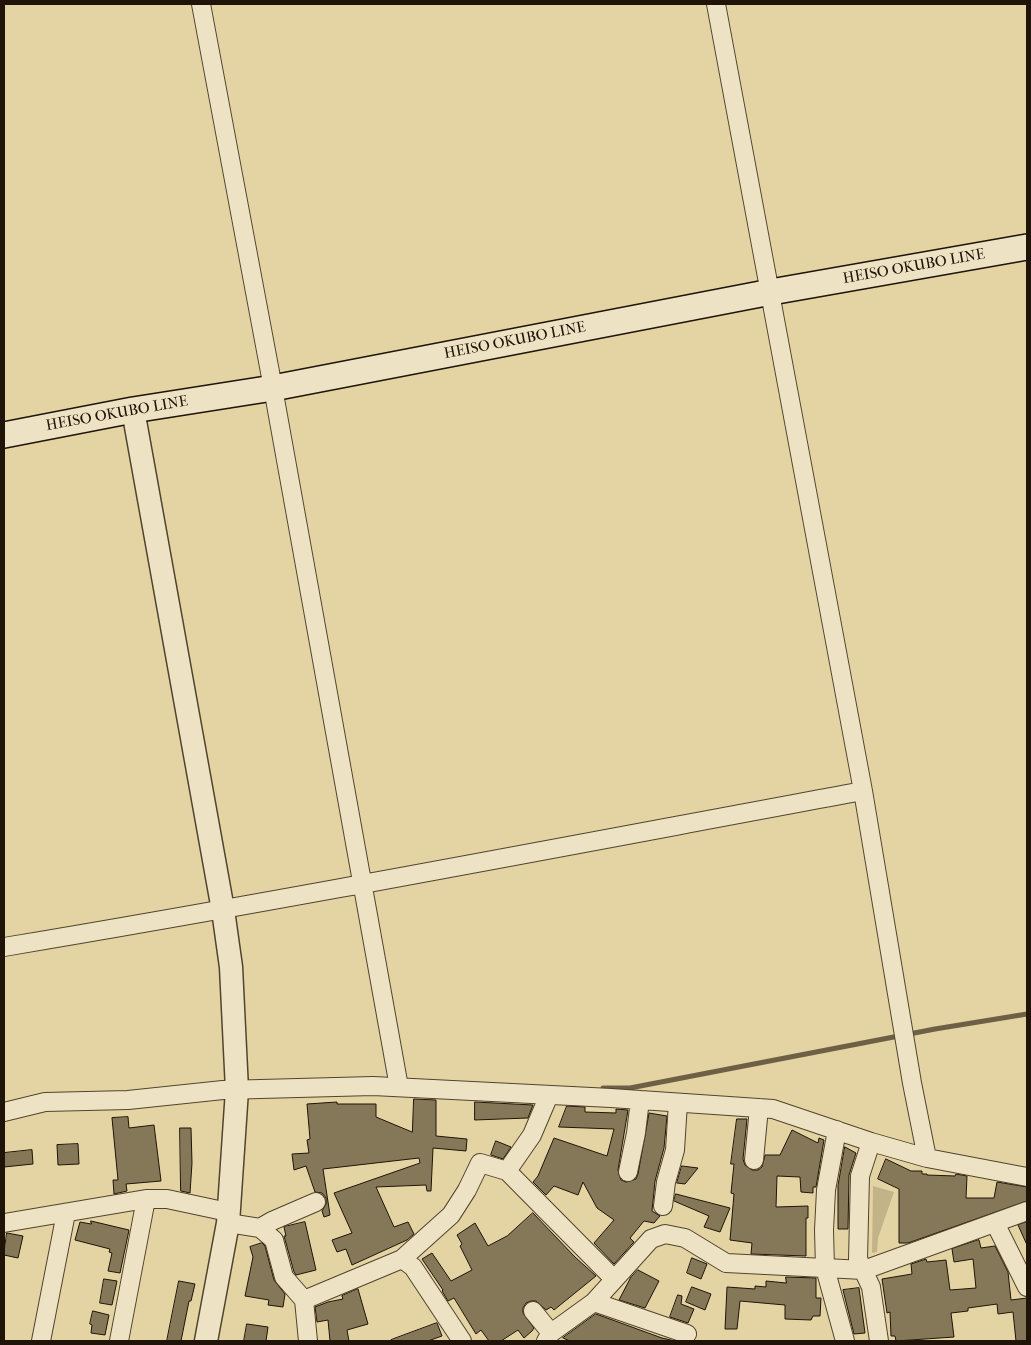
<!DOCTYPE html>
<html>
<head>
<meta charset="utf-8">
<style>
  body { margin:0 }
  #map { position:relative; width:1031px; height:1345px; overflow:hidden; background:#e4d4a4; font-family:"IM FELL French Canon",serif }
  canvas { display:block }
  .frame { position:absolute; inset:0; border:5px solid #1f1407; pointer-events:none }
</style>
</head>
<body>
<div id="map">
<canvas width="1031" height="1345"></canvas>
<div class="frame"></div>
</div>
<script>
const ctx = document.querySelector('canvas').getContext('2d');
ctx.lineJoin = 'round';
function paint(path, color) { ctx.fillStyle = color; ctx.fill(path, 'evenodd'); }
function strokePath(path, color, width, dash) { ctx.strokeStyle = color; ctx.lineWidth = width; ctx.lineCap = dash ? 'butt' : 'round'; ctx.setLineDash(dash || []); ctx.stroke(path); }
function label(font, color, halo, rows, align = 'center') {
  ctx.font = font + ' "IM FELL French Canon",serif'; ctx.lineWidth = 4.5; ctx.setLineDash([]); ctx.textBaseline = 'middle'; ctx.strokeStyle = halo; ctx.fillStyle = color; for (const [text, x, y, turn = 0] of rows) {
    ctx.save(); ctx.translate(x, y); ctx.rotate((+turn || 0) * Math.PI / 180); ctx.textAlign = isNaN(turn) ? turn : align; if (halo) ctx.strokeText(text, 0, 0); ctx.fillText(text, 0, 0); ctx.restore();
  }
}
const green = new Path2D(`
  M 873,1186 L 894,1192 L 878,1238 L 877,1252 L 872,1253 Z`);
const stream = new Path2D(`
  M 603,1088 L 630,1088 L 935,1029 L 1027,1014`);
const building = new Path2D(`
  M 414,1099 L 436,1100 L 436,1136 L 467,1139 L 466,1151 L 433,1148 L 431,1191 L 427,1191 L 426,1185 L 376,1187 L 394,1227 L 408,1222 L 414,1234 L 407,1240 L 352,1265 L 346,1249 L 337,1252 L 332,1240 L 352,1233 L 334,1193 L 420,1163 L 419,1158 L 323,1169 L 330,1215 L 324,1217 L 322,1211 L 326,1204 L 326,1198 L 322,1193 L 315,1192 L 306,1166 L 294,1170 L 292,1154 L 309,1153 L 307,1140 L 310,1139 L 307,1104 L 337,1102 L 337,1104 L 376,1104 L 376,1117 L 412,1132 Z
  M 475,1102 L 533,1105 L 528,1118 L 475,1120 Z
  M 567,1106 L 585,1107 L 585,1112 L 616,1113 L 616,1109 L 628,1110 L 618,1170 L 621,1180 L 626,1182 L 636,1179 L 638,1174 L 649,1113 L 667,1116 L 664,1148 L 655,1181 L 652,1211 L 660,1216 L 654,1223 L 644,1221 L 630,1238 L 634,1242 L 614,1264 L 594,1243 L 614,1220 L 597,1208 L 583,1182 L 578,1195 L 554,1186 L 546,1195 L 533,1182 L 538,1176 L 554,1138 L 607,1156 L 614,1129 L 559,1127 Z
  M 128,1117 L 129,1128 L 154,1125 L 161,1181 L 126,1184 L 127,1191 L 114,1194 L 113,1180 L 118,1180 L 112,1118 Z
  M 737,1119 L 747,1119 L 743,1159 L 745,1165 L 752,1170 L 758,1170 L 762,1167 L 765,1155 L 780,1155 L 792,1130 L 818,1143 L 819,1138 L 824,1140 L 816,1187 L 813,1187 L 813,1193 L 801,1192 L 800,1177 L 777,1176 L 776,1207 L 808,1206 L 808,1218 L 806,1218 L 806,1256 L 751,1254 L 752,1243 L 730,1240 L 734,1194 L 731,1193 L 734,1164 L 731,1164 Z
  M 180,1128 L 191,1128 L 192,1163 L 190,1193 L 181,1191 Z
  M 496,1141 L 511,1147 L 503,1159 L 491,1155 Z
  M 78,1144 L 79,1164 L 58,1165 L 57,1145 Z
  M 845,1147 L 856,1153 L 849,1175 L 848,1229 L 838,1229 L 838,1186 Z
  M 32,1150 L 33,1164 L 4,1167 L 4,1153 Z
  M 886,1159 L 911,1171 L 922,1171 L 922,1174 L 927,1174 L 927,1175 L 955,1176 L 956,1174 L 967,1176 L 966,1198 L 994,1198 L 997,1182 L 1027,1187 L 1027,1201 L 908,1243 L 899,1243 L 899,1189 L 878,1179 Z
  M 682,1166 L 698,1168 L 685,1184 L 677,1183 Z
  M 676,1194 L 730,1208 L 720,1232 L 704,1227 L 709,1216 L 674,1201 Z
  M 533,1213 L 575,1257 L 596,1276 L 554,1310 L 551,1307 L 546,1310 L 536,1301 L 531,1301 L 526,1303 L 523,1308 L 523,1313 L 534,1328 L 532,1331 L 524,1338 L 518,1330 L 501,1341 L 489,1341 L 481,1330 L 476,1334 L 454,1298 L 448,1301 L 442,1291 L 443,1290 L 422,1259 L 432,1253 L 451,1281 L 472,1270 L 460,1246 L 462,1244 L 457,1235 L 475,1223 L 488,1246 L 507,1236 Z
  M 91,1221 L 129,1230 L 120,1273 L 108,1271 L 112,1253 L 109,1252 L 110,1249 L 75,1240 L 80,1222 L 91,1224 Z
  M 305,1222 L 316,1270 L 296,1275 L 294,1272 L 284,1236 L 286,1236 L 284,1227 Z
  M 1027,1222 L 1027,1245 L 1018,1225 Z
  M 7,1233 L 23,1236 L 18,1258 L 4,1255 Z
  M 979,1240 L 981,1248 L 995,1246 L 1008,1272 L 1011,1300 L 1027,1298 L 1027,1341 L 1016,1341 L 1013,1312 L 998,1314 L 997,1304 L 968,1308 L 968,1311 L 951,1313 L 954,1337 L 896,1341 L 895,1336 L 891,1336 L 890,1312 L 887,1313 L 882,1279 L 912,1274 L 911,1264 L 926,1259 L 927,1262 L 946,1260 L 950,1290 L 976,1288 L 973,1259 L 954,1262 L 952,1249 Z
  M 262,1243 L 265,1246 L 274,1280 L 285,1294 L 283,1307 L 268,1305 L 269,1300 L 245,1296 L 253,1257 L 250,1247 Z
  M 692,1258 L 707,1264 L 701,1279 L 687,1273 Z
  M 638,1270 L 659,1281 L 645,1308 L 619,1300 L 631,1277 Z
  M 786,1277 L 816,1278 L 816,1298 L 821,1298 L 820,1316 L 813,1316 L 811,1320 L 785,1319 L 785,1305 L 740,1301 L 737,1329 L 725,1329 L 727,1287 L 755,1289 L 755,1286 L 766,1287 L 766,1281 L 786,1283 Z
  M 104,1279 L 117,1281 L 112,1305 L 100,1303 Z
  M 179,1281 L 195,1284 L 191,1301 L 189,1301 L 181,1341 L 167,1341 Z
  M 692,1287 L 711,1294 L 705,1310 L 686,1302 Z
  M 859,1288 L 865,1333 L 854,1334 L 843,1290 Z
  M 358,1289 L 368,1324 L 347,1330 L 349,1341 L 330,1341 L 328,1320 L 317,1322 L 315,1307 L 328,1302 L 343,1299 L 342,1296 Z
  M 678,1295 L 682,1296 L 681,1304 L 694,1309 L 688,1323 L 670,1317 Z
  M 93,1311 L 109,1315 L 105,1335 L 91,1333 L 92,1325 L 90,1324 Z
  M 596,1314 L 662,1338 L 675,1341 L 570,1341 L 563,1338 Z
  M 437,1323 L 442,1336 L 428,1341 L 391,1341 L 391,1340 Z
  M 247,1324 L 268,1327 L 266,1341 L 244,1341 Z`);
const minor = new Path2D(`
  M 201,4 L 273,388 L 399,1087
  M 716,4 L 863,791 L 912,1083 L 927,1158
  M 4,947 C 291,899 577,844 863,791
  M 4,1112 L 45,1102 L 128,1100 L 223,1090 L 373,1086 L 611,1098 L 773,1109 L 871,1142 L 927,1158 L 1027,1177
  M 837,1130 L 826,1190 L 824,1230 L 825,1268 L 845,1341
  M 871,1142 L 860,1176 L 858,1259 L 871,1287 L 879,1341
  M 754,1160 L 759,1108
  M 507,1171 L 614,1279
  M 628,1172 L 636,1133 L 640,1100
  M 663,1206 L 666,1182 L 675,1150 L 678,1103
  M 4,1223 L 146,1199 L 167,1199 L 228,1212
  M 228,1223 L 260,1228 L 274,1240 L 284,1277 L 304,1300 L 308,1341
  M 995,1223 L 1027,1287
  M 260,1228 L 272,1221 L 316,1202
  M 402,1259 L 451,1215 L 467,1190 L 480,1163 L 507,1171 L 532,1135 L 549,1095
  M 304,1300 L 402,1259 L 413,1267 L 462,1341
  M 533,1311 L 551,1333
  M 687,1334 L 594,1302 L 651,1239 L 665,1234 L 685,1238 L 726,1263 L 864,1270 L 1027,1211
  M 41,1341 L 66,1213
  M 119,1341 L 146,1199
  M 546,1341 L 551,1333 L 594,1302`);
const tertiary = new Path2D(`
  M 133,410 L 223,910 L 231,967 L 237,1090 L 228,1223 L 206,1341`);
const secondary = new Path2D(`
  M 4,435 L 133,410 L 273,388 L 771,292 L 1027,247`);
const streetNames = [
  ["HEISO OKUBO LINE",914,267,-10],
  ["HEISO OKUBO LINE",515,341,-11],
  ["HEISO OKUBO LINE",117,414,-10]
];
paint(green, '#c3b389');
strokePath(stream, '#6d6045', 5);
paint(building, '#857859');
strokePath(building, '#1f1407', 1);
strokePath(minor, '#50442e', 20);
strokePath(tertiary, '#50442e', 25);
strokePath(secondary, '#1f1407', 28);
strokePath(minor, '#ede3c4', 18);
strokePath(tertiary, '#ede3c4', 22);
strokePath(secondary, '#ede3c4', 25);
label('15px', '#1f1407', '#ede3c4', streetNames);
</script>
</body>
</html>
